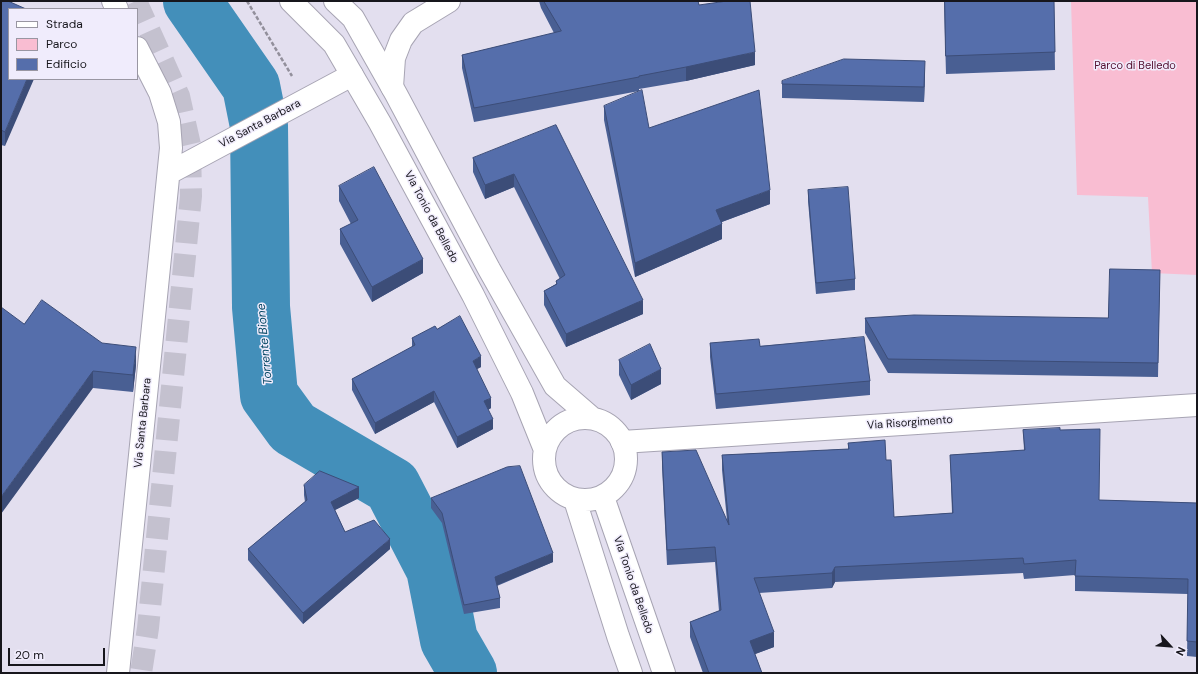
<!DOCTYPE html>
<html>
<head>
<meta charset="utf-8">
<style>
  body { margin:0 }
  #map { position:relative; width:1198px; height:674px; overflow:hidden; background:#e3dfef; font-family:"DM Sans",sans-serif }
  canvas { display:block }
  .frame { position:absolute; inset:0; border:2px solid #17161c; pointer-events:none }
  .legend { position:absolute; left:8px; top:8px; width:130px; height:72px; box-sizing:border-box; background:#f0ecfc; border:1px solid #9996a2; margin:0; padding:5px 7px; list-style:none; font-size:12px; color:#17161c }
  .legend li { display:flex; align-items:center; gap:8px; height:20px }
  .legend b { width:20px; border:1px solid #9996a2 }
  .north { position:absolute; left:1150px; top:626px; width:40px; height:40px; -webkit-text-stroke:3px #f0ecfc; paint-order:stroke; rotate:116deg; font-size:11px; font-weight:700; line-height:16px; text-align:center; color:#17161c }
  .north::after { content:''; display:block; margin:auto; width:14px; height:18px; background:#17161c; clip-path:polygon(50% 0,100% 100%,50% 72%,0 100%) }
  .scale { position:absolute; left:8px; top:648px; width:97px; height:18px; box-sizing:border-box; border:2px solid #17161c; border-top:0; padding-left:5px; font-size:12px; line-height:14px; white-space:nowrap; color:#17161c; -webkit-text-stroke:3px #f0ecfc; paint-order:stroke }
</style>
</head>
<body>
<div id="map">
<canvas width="1198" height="674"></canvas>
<div class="frame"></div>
<ul class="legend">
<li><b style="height:5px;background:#fff"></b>Strada</li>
<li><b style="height:11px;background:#f9bdd2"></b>Parco</li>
<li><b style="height:11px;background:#556eab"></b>Edificio</li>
</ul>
<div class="north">N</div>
<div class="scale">20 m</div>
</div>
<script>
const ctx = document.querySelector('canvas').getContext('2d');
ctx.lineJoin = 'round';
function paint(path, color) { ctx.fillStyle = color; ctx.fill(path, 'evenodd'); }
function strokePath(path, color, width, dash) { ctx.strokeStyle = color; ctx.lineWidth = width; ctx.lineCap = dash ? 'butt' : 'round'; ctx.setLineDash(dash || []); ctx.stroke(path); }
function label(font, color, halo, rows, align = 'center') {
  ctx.font = font + ' "DM Sans",sans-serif'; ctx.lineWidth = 3; ctx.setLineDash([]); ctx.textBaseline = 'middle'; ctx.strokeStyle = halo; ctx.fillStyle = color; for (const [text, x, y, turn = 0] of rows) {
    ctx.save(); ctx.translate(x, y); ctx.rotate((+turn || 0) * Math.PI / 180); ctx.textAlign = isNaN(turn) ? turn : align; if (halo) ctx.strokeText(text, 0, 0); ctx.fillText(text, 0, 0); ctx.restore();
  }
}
const green = new Path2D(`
  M 1071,1 L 1197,1 L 1197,275 L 1152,273 L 1148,197 L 1077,195 Z`);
const river = new Path2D(`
  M 192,1 L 251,86 L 259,126 L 261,307 L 269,395 L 293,428 L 392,486 L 435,569 L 449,640 L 468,673`);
const trunkTunnel = new Path2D(`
  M 136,1 L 179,96 L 190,145 L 191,196 L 148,628 L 141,673`);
const path = new Path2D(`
  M 247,1 L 292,76`);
const minor = new Path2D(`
  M 113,1 L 117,9
  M 392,87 L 394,58 L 401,40 L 413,23 L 449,1
  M 169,173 L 352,75
  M 622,442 L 1197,405
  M 118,673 L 171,148 L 169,122 L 160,93 L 137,48`);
const secondary = new Path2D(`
  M 291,1 L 334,44 L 380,123 L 473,295 L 522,393 L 545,450
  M 335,1 L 353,18 L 396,94 L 489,269 L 555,386 L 592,418
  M544 459a41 41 0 1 1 82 0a41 41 0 1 1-82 0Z
  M 603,497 L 664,673
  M 575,500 L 618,636 L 631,673`);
const wall = new Path2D(`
  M 1,1 L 8,1 L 5,146 L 1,145 Z
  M 539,1 L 698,1 L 699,5 L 755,65 L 686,81 L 639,89 L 639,91 L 474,122 L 462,68 L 462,55 L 554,33 L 541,8 Z
  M 944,1 L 1054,1 L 1055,70 L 946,74 Z
  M 925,75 L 924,102 L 782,98 L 782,81 Z
  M 604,106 L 649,128 L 770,204 L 722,222 L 722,239 L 635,277 L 604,120 Z
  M 556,125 L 643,314 L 566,347 L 544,305 L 544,291 L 556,284 L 556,281 L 560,279 L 514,187 L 485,199 L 473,172 L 473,158 Z
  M 339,186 L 423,273 L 372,302 L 340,244 L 340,229 L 351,224 L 339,201 Z
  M 808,190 L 855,279 L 855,290 L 816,294 L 808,201 Z
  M 1160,270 L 1158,377 L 888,373 L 865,333 L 865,318 L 1108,318 Z
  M 24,324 L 102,343 L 136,365 L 133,392 L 93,388 Z
  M 437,329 L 481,367 L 477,369 L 491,408 L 488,410 L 493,429 L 457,448 L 434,402 L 375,434 L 352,390 L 352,379 L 412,347 L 412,338 Z
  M 710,343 L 760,346 L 870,381 L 870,395 L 716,409 L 710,357 Z
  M 619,360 L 661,384 L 631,400 L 619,375 Z
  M 1023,430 L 1060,430 L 1099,500 L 1197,503 L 1197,657 L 1187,656 L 1188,594 L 1075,591 L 1075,575 L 1024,579 L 1023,573 L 835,582 L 832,588 L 759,593 L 774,647 L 755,654 L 762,673 L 703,673 L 690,637 L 690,622 L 719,611 L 715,562 L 667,565 L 662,467 L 662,452 L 727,520 L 722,470 L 722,455 L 848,449 L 848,443 L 886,460 L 894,517 L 952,513 L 950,455 L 1024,450 Z
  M 304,485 L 359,498 L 335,510 L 345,532 L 390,549 L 303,624 L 248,560 L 248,549 L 305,502 L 304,495 Z
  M 431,498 L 553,562 L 497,586 L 500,598 L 500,608 L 464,614 L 442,523 L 431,508 Z`);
const shadedWall = new Path2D(`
  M 755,52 L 755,65 L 686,81 L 686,67 Z
  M 925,61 L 925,75 L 924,102 L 924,87 Z
  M 27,79 L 34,79 L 5,146 L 5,132 Z
  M 514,174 L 514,187 L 485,199 L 485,185 Z
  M 770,190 L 770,204 L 716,224 L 716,210 Z
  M 722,224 L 722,239 L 635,277 L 635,263 Z
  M 423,259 L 423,273 L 372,302 L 372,287 Z
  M 643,300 L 643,314 L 566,347 L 566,334 Z
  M 136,347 L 136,365 L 133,392 L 133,375 Z
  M 481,356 L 481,367 L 473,371 L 473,361 Z
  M 661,369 L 661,384 L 631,400 L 631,385 Z
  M 93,371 L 93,388 L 1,514 L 1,497 Z
  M 434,391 L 434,402 L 375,434 L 375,423 Z
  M 491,398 L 491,408 L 484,412 L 484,401 Z
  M 493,419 L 493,429 L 457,448 L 457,437 Z
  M 359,487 L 359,498 L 331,512 L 331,502 Z
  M 390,539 L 390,549 L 303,624 L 303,613 Z
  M 553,553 L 553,562 L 495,586 L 495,577 Z
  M 835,567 L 835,582 L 832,588 L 832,573 Z
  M 774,632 L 774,647 L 750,656 L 750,641 Z`);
const building = new Path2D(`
  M 1,1 L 8,1 L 26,9 L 9,9 L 9,79 L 27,79 L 5,132 L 1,130 Z
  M 544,1 L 698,1 L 699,5 L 727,1 L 750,1 L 755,52 L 686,67 L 639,76 L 639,77 L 474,108 L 462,55 L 561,31 Z
  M 945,1 L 1054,1 L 1055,52 L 946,56 Z
  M 844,59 L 925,61 L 924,87 L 782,84 L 782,81 Z
  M 642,90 L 649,128 L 759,90 L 770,190 L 716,210 L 722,224 L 635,263 L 604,106 Z
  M 556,125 L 643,300 L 566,334 L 544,291 L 557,284 L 556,281 L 565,275 L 514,174 L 485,185 L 473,158 Z
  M 374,167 L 423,259 L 372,287 L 340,229 L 358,220 L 339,186 Z
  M 848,187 L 855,279 L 816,283 L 808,190 Z
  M 1110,269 L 1160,270 L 1158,363 L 888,359 L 865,318 L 914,315 L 1108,318 Z
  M 42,300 L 102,343 L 136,347 L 133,375 L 93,371 L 1,497 L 1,307 L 24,324 Z
  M 460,316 L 481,356 L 473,361 L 491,398 L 484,401 L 493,419 L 457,437 L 434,391 L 375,423 L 352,379 L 415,345 L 412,338 L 435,326 L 437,329 Z
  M 864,337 L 870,381 L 716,394 L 710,343 L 759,339 L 760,346 Z
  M 650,344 L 661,369 L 631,385 L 619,360 Z
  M 1060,428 L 1060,430 L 1100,429 L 1099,500 L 1197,503 L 1197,642 L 1187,641 L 1188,579 L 1075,576 L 1076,560 L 1024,564 L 1023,558 L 835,567 L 832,573 L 754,578 L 774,632 L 750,641 L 762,673 L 709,673 L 690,622 L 721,610 L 715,547 L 667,550 L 662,452 L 696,450 L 729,525 L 722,455 L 849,449 L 848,443 L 885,440 L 886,460 L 891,460 L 894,517 L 953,513 L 950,455 L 1025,450 L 1023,430 Z
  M 520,466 L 553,553 L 495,577 L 500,598 L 464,605 L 442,513 L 431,498 L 507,467 Z
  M 320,471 L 359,487 L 331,502 L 345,532 L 374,520 L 390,539 L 303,613 L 248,549 L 307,500 L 304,485 Z`);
const parkNames = [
  ["Parco di Belledo",1135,66]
];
const streetNames = [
  ["Via Santa Barbara",260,124,-28],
  ["Via Tonio da Belledo",431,217,62],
  ["Via Santa Barbara",143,423,-84],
  ["Via Risorgimento",910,423,-4],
  ["Via Tonio da Belledo",633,585,71]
];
const waterNames = [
  ["Torrente Bione",265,344,-95]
];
paint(green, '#f9bdd2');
strokePath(river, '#438fba', 58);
strokePath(trunkTunnel, '#c4c1cf', 22, [22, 11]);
strokePath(minor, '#a7a4b3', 24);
strokePath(secondary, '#a7a4b3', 24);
strokePath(path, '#928f9b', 2.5, [4, 2]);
strokePath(minor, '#fff', 22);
strokePath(secondary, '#fff', 22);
paint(wall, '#495f93');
paint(shadedWall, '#3c4d78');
paint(building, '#556eab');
strokePath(building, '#3c4d78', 1);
label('11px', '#530f30', '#f0ecfc', parkNames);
label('11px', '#17161c', '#f0ecfc', streetNames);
label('italic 12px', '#064764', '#f0ecfc', waterNames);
</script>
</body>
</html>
